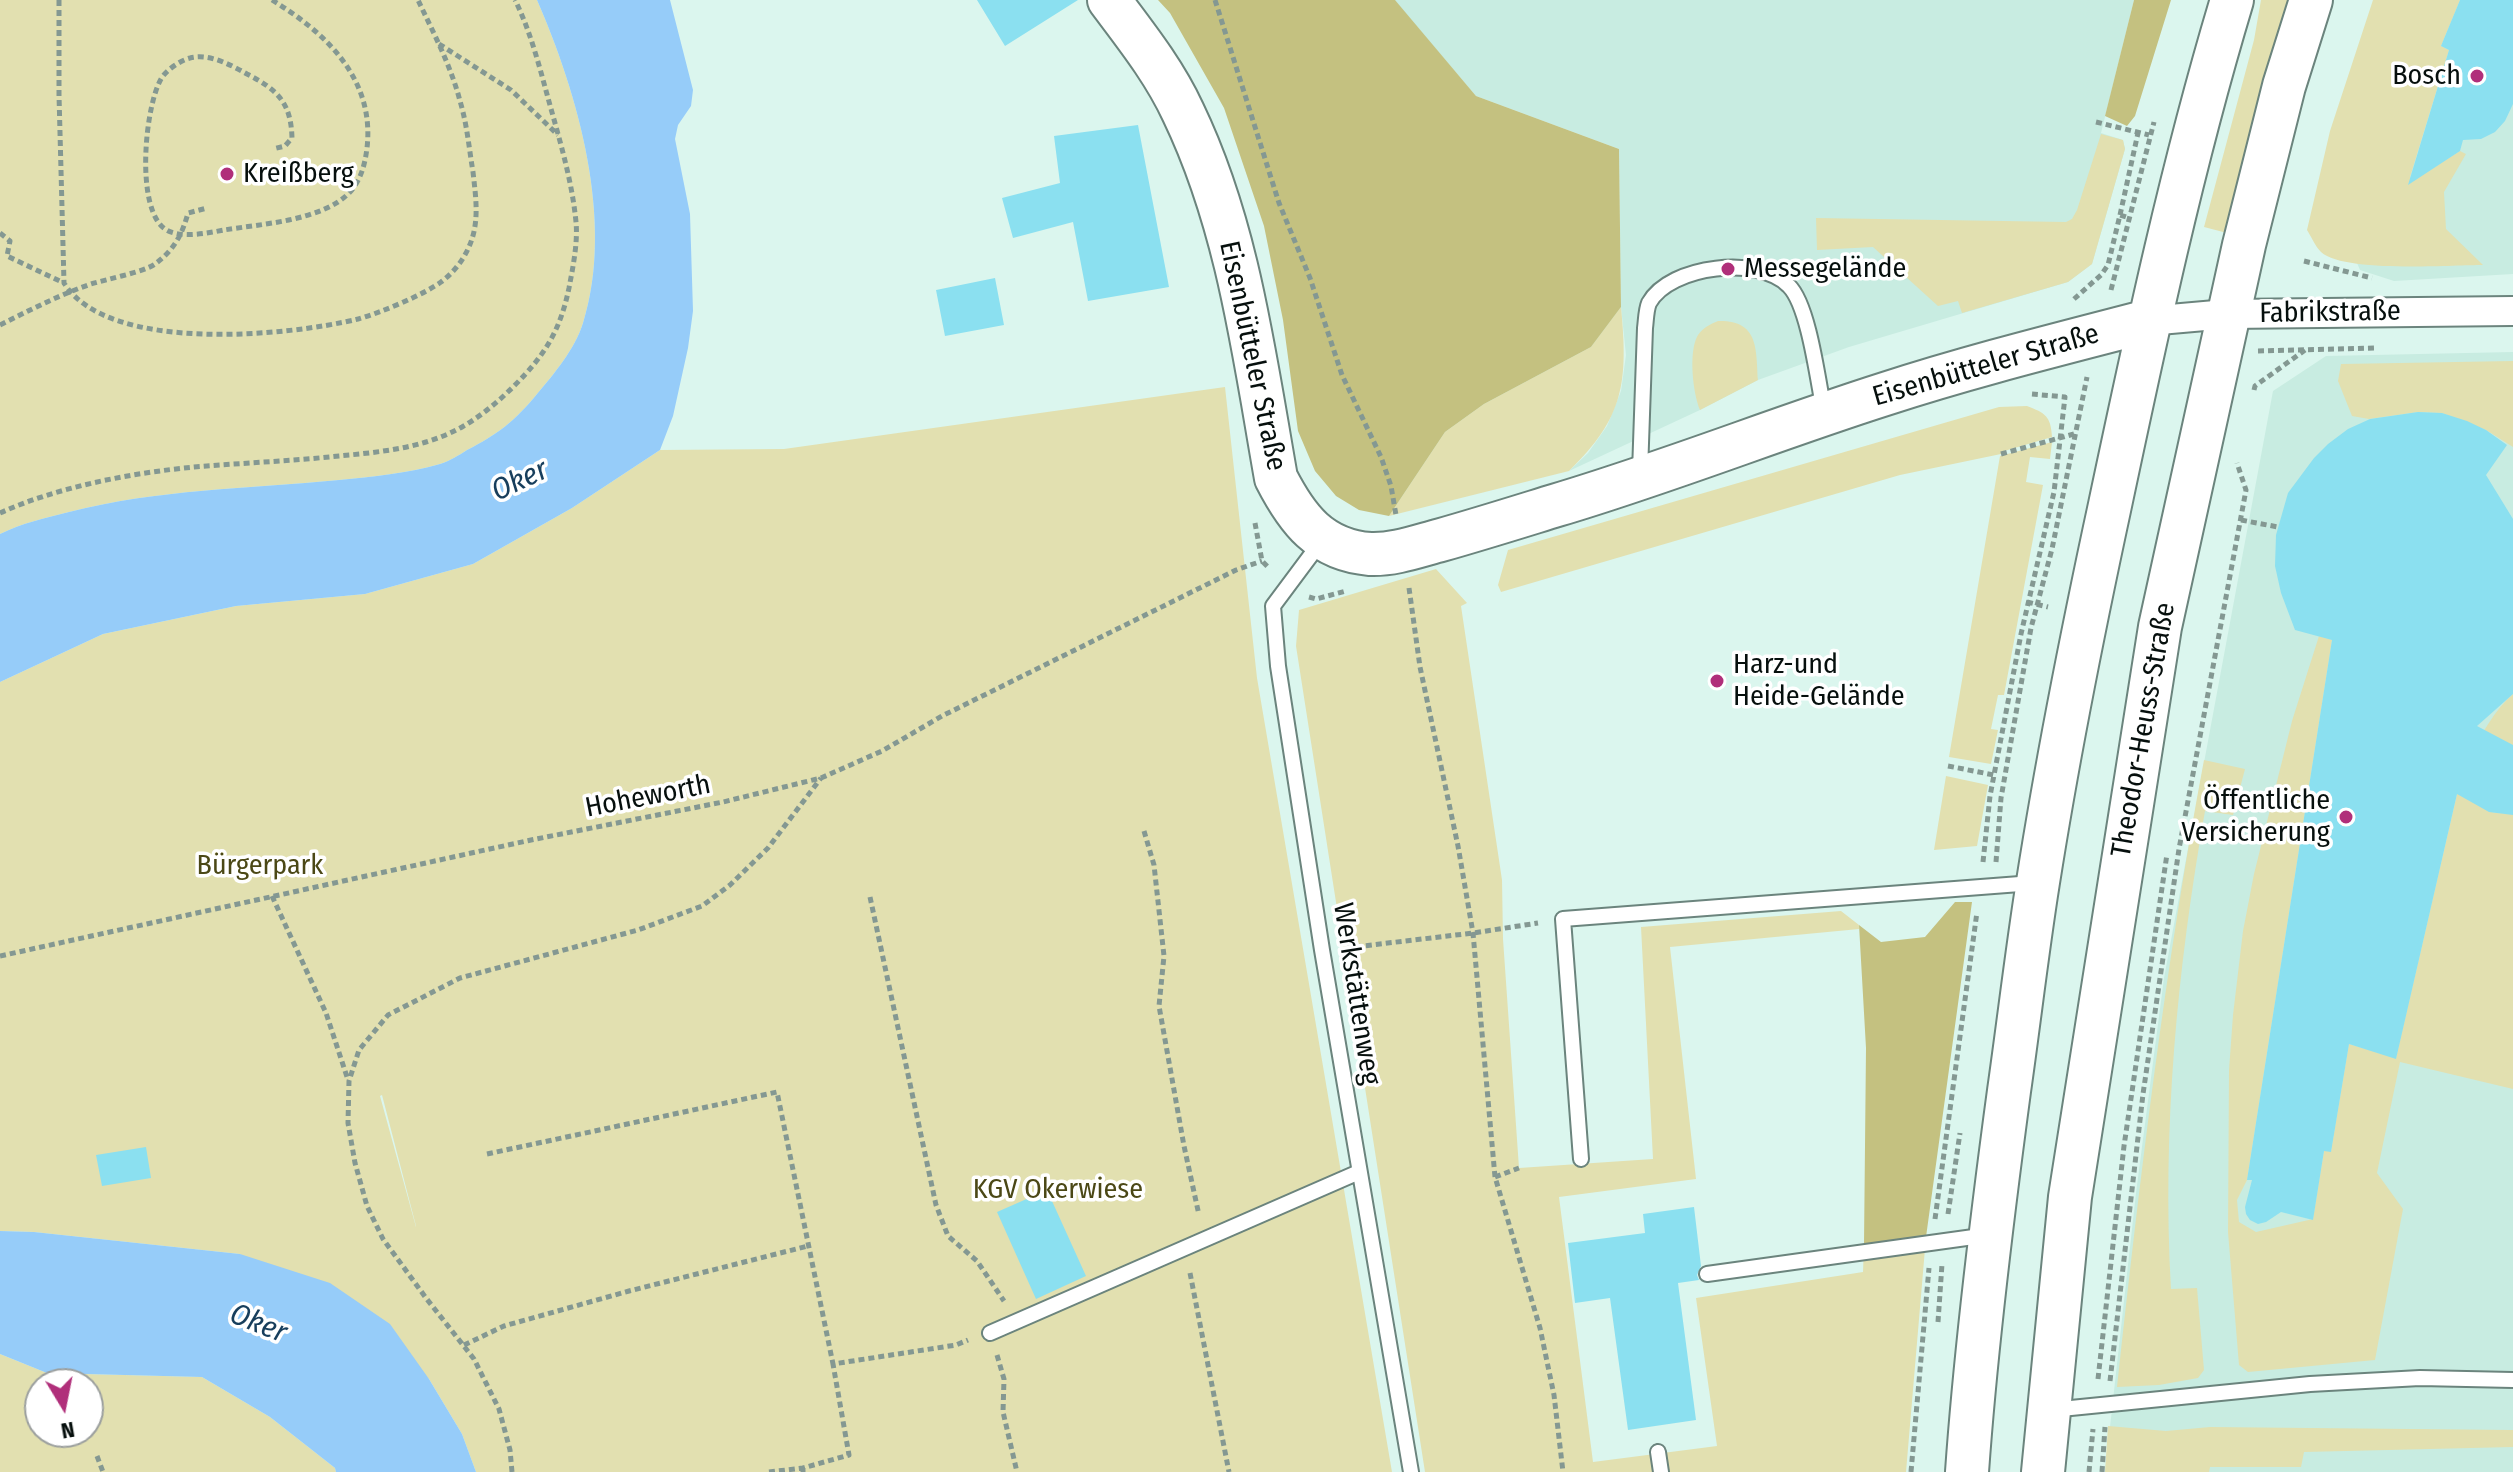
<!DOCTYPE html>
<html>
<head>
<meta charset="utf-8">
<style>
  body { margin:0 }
  #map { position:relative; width:2513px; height:1472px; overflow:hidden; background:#dbf6ee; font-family:"Fira Sans Condensed",sans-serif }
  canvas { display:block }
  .north { position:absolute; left:24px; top:1368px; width:80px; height:80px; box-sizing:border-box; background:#fff; border:2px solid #9b9f9e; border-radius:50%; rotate:170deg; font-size:22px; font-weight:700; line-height:32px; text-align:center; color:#060f0d }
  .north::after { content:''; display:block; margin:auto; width:28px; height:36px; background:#b02f7a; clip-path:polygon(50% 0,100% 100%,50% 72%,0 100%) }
</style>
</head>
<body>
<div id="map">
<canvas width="2513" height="1472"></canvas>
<div class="north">N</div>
</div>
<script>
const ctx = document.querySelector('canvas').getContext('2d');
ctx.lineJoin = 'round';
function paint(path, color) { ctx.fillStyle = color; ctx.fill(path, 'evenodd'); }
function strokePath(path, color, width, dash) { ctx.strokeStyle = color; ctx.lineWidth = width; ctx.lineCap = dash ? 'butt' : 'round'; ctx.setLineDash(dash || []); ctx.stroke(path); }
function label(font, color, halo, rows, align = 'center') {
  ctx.font = font + ' "Fira Sans Condensed",sans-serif'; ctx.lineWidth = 7; ctx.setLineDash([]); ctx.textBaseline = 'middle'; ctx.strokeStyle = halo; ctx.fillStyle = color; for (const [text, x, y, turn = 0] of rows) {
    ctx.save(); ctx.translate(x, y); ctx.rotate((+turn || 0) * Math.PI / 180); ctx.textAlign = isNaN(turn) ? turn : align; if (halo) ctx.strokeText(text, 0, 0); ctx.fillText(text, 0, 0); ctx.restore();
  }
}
const built = new Path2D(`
  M 1394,0 L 2134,0 L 2101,133 L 2123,140 L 2125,149 L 2092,264 L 2068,282 L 1849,347 L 1758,380 L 1700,410 L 1569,471 L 1588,453 L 1607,426 L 1621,391 L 1626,355 L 1621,307 L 1619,149 L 1476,96 Z
  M 2405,0 L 2513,0 L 2513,274 L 2394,281 L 2360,270 L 2345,235 Z
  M 2513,352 L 2513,1472 L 2105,1472 L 2136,1193 L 2164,978 L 2273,391 L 2326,356 Z`);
const green = new Path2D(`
  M 0,0 L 537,0 C 578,94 615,222 583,323 C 575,349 554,374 537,394 C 516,420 497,435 467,450 C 459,455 450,461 440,464 C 408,473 372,477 339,480 C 248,489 158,489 69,512 C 45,518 22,523 0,534 Z
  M 2261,0 L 2289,0 L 2275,44 L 2227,233 L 2204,227 L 2254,40 Z
  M 2373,0 L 2460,0 L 2441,46 L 2449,50 L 2410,177 L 2411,182 L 2460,151 L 2466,154 L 2444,192 L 2446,229 L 2483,265 C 2449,265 2344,273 2321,252 C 2315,246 2311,236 2307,230 L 2330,131 Z
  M 2101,134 L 2123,140 L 2125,149 L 2092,264 L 2068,282 L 1962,313 L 1958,301 L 1938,306 L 1873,247 L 1817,250 L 1816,218 L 2066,222 L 2072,219 L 2077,210 Z
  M 1621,307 C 1628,381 1625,417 1569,471 L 1389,516 L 1445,432 L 1484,404 L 1591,347 Z
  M 1718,321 C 1759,320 1756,349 1758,380 L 1700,410 C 1693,394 1688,351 1698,335 C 1703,328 1710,324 1718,321 Z
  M 2513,361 L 2513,447 L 2486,430 L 2442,413 L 2418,412 L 2369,419 L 2352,416 L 2338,381 L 2341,364 Z
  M 1225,387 L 1257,678 L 1392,1472 L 476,1472 L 462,1434 L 429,1379 L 240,1254 L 34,1232 L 0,1231 L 0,682 L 103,634 L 236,606 L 365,594 L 473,564 L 572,508 L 660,450 L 784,449 ZM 382,1095 L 416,1226 L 416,1227 L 380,1096 Z
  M 2027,406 C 2045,413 2051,416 2052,437 L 2001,452 L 2001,454 L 1900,475 L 1501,592 L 1498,585 L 1508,550 L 1999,407 Z
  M 2052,442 L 2050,459 L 2030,457 L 2026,482 L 2043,485 L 2004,695 L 1998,695 L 1991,729 L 1998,730 L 1991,764 L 1949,757 L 2000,456 Z
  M 1436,569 L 1467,603 L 1461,606 L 1502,880 L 1503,939 L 1519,1168 L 1653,1159 L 1641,927 L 1841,911 L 1859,925 L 1859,929 L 1670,947 L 1696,1179 L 1559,1197 L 1593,1462 L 1717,1446 L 1696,1298 L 1863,1272 L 1864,1244 L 1926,1237 L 1906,1472 L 1425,1472 L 1296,646 L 1299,610 Z
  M 2319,636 L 2332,640 L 2247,1180 L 2237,1200 L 2239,1222 L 2256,1232 L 2313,1219 L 2324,1151 L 2331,1151 L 2349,1044 L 2396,1058 L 2458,790 C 2482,799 2482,820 2513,811 L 2513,1089 L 2400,1062 L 2377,1173 L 2403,1209 L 2375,1360 L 2248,1372 L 2239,1365 L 2228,1232 L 2229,1070 L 2233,1015 L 2243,931 L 2254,874 L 2292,721 Z
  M 2513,694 L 2513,745 L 2471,755 C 2482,733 2494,711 2513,694 Z
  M 2204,760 L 2245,769 L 2233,815 L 2205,811 C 2177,970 2162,1129 2171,1289 L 2197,1288 L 2204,1370 L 2198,1378 L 2159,1385 L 2117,1387 C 2140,1177 2165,967 2204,760 Z
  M 1946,776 L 1988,785 L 1977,846 L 1934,850 Z
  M 0,1354 L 47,1373 L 202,1377 L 270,1417 L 335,1468 L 336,1472 L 0,1472 ZM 40,1384 L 88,1384 L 88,1432 L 40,1432 Z
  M 2108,1426 L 2166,1431 L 2210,1427 L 2513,1430 L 2513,1447 L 2304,1452 L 2301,1467 L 2210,1467 L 2209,1472 L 2105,1472 Z`);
const forest = new Path2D(`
  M 1158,0 L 1395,0 L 1476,96 L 1619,149 L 1621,307 L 1591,347 L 1484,404 L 1445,432 L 1389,516 L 1359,510 L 1336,496 L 1315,471 L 1298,431 L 1283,320 L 1264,226 L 1224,108 L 1170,13 Z
  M 2134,0 L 2171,0 L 2135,116 L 2127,126 L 2105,116 Z
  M 1955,902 L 1972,902 L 1926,1237 L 1864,1244 L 1866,1048 L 1859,925 L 1881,942 L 1925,937 Z`);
const water = new Path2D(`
  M 537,0 L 670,0 L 693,90 L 691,106 L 678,125 L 675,139 L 690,214 L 693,311 L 688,348 L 673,416 L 660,450 L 572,508 L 473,564 L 365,594 L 236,606 L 103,634 L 0,682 L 0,534 C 22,523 45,518 69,512 C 158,489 248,489 339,480 C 372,477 408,473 440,464 C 450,461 459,455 467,450 C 497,435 516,420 537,394 C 554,374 575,349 583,323 C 615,222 578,94 537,0 Z
  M 0,1231 L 34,1232 L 240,1254 L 330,1283 L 390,1324 L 429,1379 L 462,1434 L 476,1472 L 336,1472 L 335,1468 L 270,1417 L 202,1377 L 47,1373 L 0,1354 Z`);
const building = new Path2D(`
  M 977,0 L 1078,0 L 1005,46 Z
  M 2460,0 L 2513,0 L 2513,104 L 2505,121 L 2495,132 L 2481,139 L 2463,140 L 2460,151 L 2408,185 L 2449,50 L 2441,46 Z
  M 1138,125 L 1169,287 L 1088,301 L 1073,222 L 1013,238 L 1002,198 L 1060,183 L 1054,136 Z
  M 995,278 L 1004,325 L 945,336 L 936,290 Z
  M 2418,412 L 2442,413 L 2467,421 L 2486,430 L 2507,445 L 2486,475 L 2513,519 L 2513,694 L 2477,726 L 2513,745 L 2513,815 L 2489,812 L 2457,794 L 2396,1059 L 2349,1044 L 2331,1152 L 2324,1151 L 2313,1220 L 2281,1212 L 2266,1222 L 2258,1224 L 2250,1220 L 2246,1214 L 2245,1207 L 2252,1180 L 2247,1180 L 2332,640 L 2295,630 L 2281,593 L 2275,566 L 2276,535 L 2288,493 L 2314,458 L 2328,444 L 2348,429 L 2370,419 Z
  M 146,1147 L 151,1178 L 102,1186 L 96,1155 Z
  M 1047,1190 L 1086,1276 L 1036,1299 L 997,1212 Z
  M 1694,1207 L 1701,1266 L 1697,1275 L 1699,1280 L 1678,1283 L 1696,1420 L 1628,1430 L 1610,1298 L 1575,1303 L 1568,1243 L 1645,1233 L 1643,1214 Z`);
const path = new Path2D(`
  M 59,0 L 59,95 L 64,283 C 108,354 288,336 358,319 C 380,313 423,295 441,282 C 452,274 462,262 468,249 C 480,224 476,199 473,172 C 469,148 467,124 460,101 C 451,66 433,32 418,0
  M 272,0 C 326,33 375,79 367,148 C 365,164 361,180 350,192 C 323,221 260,224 224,230 C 208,233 179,239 165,229 C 135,208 145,107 161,79 C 166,70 181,60 190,58 C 209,53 231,65 247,74 C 278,90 291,103 292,138 L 285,146 L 273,149
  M 1215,0 L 1279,203 L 1310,278 L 1342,375 L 1381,457 L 1391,486 L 1396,515
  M 439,44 L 511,90 L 558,135
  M 2096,122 L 2149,135
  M 2120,215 L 2138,133
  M 0,233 L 10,241 L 7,256 L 64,283
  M 2304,261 L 2372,278
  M 2111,290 L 2154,122
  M 2074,299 L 2101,275 L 2108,265 L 2120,215 L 2129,218
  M 0,325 C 30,310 59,295 91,284 C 107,279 144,272 155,264 C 174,250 182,235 188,213 L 207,208
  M 2258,351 L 2376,348
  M 2254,390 L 2255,386 L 2305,350
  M 2001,454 L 2074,434
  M 0,513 C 57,487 131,473 194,467 C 242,463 291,461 339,456 C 381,452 424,448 462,427 C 481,416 498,402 514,386 C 545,355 560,331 569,288 C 573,267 578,242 576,222 C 572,180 559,138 548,98 C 539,65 530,30 515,0
  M 2241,520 L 2278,527
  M 1255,523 L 1262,561 L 1270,569
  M 1409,588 L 1420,667 L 1458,846 L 1473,933 L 1495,1177 L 1540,1328 L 1554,1395 L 1563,1472
  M 1309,597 L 1316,599 L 1346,591
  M 2027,602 L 2048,607
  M 1948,766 L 1994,775
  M 1144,831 L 1154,865 L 1164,956 L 1159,1006 L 1184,1146 L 1199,1215
  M 1983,862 L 1990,796 L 2021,634 L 2054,492 L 2065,397 L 2032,394
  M 1996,862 L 2001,798 L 2031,628 L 2052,549 L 2087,377
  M 272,896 L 326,1013 L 348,1080
  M 870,897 L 936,1205 L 948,1236 L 977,1261 L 1004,1301
  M 1346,948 L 1473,933 L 1538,923
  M 0,956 L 531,840 L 723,802 L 821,778 L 882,751 L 942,716 L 1236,570 L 1262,561
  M 487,1154 L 777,1092 L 833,1364
  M 1495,1177 L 1519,1168
  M 1948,1214 L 1960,1133
  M 1935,1219 L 1977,912
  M 1190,1273 L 1229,1472
  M 1938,1322 L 1942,1264
  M 464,1345 L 504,1326 L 629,1291 L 808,1246
  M 997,1355 L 1004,1379 L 1003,1412 L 1017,1472
  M 2098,1379 L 2124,1146 L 2167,854
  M 2110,1381 L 2143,1094 L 2179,849 L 2246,490 L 2237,463
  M 97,1456 L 103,1472
  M 512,1472 L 510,1450 L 499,1409 L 474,1359 L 426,1298 L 383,1239 L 367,1206 L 355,1163 L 348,1123 L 349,1081 L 359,1050 L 388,1015 L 460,978 L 638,930 L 702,906 L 730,885 L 768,848 L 821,778
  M 769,1472 L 803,1468
  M 803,1472 L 803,1468 L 849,1455 L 833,1364 L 956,1345 L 968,1340
  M 1911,1472 L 1929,1268
  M 2089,1472 L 2093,1429
  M 2102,1472 L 2105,1427`);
const lane = new Path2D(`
  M 1640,472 L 1645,328 C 1646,321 1646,310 1649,303 C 1670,265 1760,255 1789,286 C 1809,306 1818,382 1824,411
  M 1320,543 L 1273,606 L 1278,666 L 1322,950 L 1411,1472
  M 1581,1159 L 1563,919 L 2033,883
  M 1707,1274 L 1988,1235
  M 990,1333 L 1359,1172
  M 2051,1410 L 2310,1384 L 2420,1378 L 2513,1380
  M 1658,1452 L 1661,1472`);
const street = new Path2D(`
  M 2148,321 L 2227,314 L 2513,311`);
const secondary = new Path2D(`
  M 1109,0 C 1136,36 1164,71 1183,112 C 1238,226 1254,354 1276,478 C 1297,519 1320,550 1370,554 C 1394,555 1418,546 1441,540 C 1480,529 1518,517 1557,505 C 1668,472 1775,429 1885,394 C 1971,366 2060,344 2148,321
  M 1967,1472 C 1976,1344 1992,1217 2009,1091 C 2019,1021 2027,951 2038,882 C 2058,755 2083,630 2110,505 C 2146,335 2182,166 2232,0
  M 2043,1472 L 2070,1197 L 2160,627 L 2244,245 L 2284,86 L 2311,0`);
const markers = [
  [2477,76,8,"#b02f7a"],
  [227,174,8,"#b02f7a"],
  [1728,269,8,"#b02f7a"],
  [1717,681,8,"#b02f7a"],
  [2346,817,8,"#b02f7a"]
];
const poiNames = [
  ["Bosch",2461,76,"right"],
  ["Kreißberg",243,174],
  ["Messegelände",1744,269],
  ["Harz-und",1733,665],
  ["Heide-Gelände",1733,697],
  ["Öffentliche",2330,801,"right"],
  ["Versicherung",2330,833,"right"]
];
const streetNames = [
  ["Fabrikstraße",2330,313,-1],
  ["Eisenbütteler Straße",1252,356,78],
  ["Eisenbütteler Straße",1986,366,-16],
  ["Theodor-Heuss-Straße",2144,730,-80],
  ["Hoheworth",648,797,-11],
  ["Werkstättenweg",1356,994,81]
];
const parkNames = [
  ["Bürgerpark",260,866],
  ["KGV Okerwiese",1058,1190]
];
const waterNames = [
  ["Oker",520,481,-25],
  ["Oker",258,1324,22]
];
paint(built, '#c8ece1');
paint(green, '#e2e0b0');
paint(forest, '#c4c180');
paint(water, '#96ccf9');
paint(building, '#8be0f0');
strokePath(lane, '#6b847d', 18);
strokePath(street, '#6b847d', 32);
strokePath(secondary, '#6b847d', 46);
strokePath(path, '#849892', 5, [6, 4]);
strokePath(lane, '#fff', 14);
strokePath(street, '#fff', 28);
strokePath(secondary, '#fff', 42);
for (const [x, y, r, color] of markers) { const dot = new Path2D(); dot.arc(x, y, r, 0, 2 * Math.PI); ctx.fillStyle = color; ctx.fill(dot); strokePath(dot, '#fff', 3); }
label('28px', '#060f0d', '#fff', poiNames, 'left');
label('28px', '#060f0d', '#fff', streetNames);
label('28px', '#4b4816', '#fff', parkNames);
label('italic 30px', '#173e5c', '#fff', waterNames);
</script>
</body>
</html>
